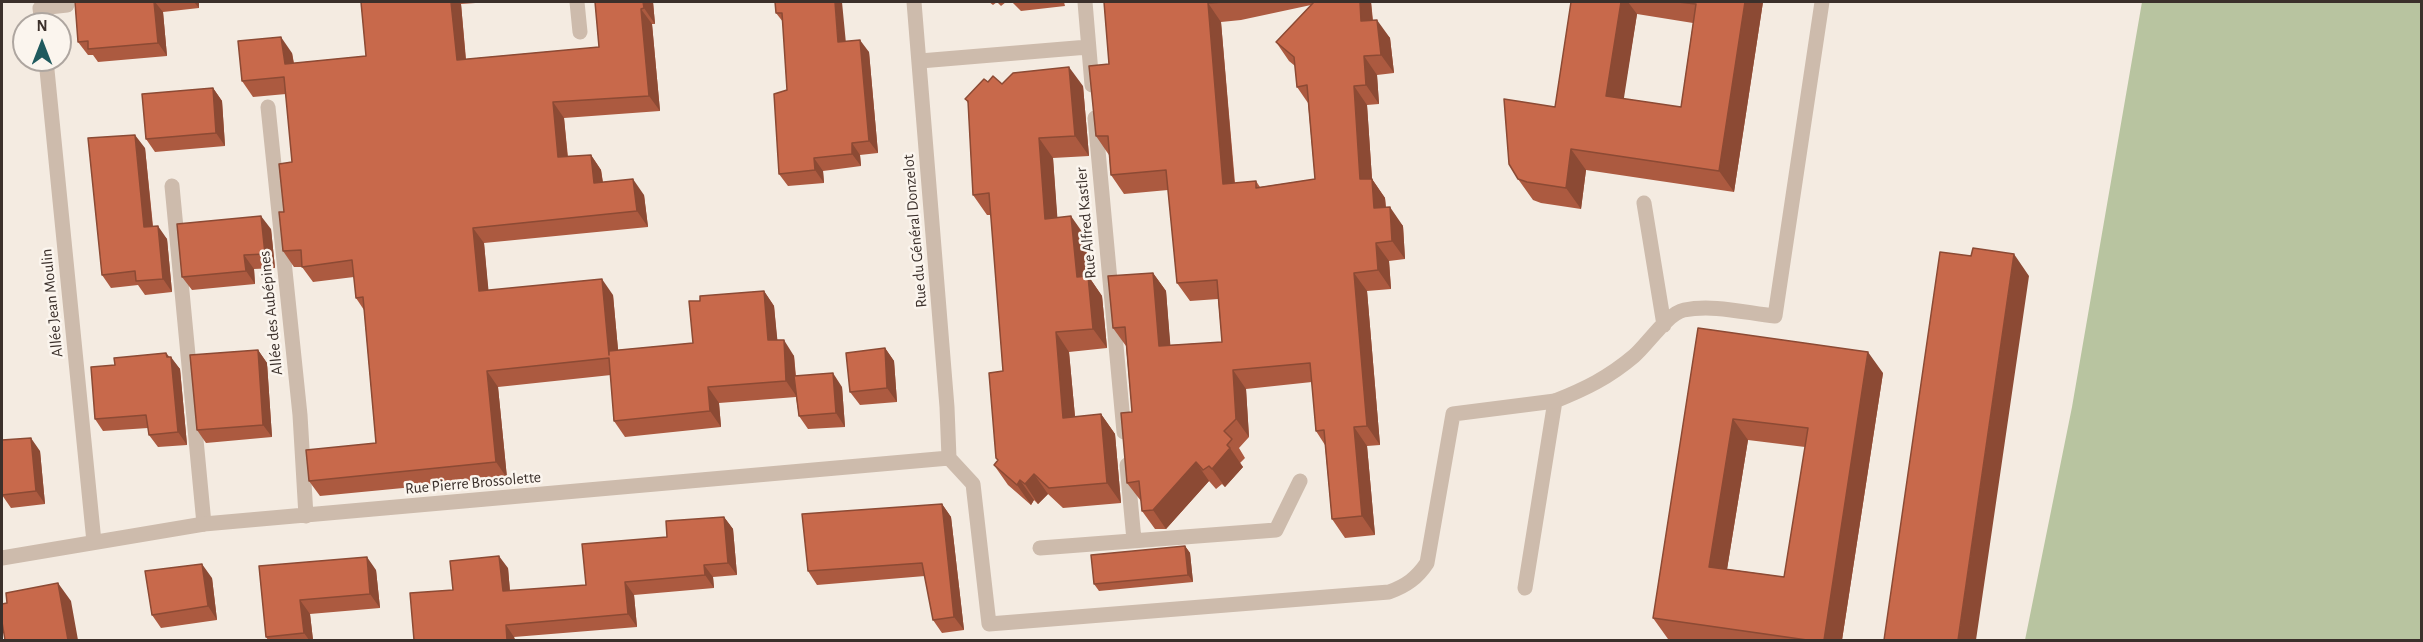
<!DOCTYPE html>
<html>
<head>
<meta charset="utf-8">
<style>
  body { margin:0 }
  #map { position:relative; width:2423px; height:642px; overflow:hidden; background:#f4ebe1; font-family:"Alegreya Sans",sans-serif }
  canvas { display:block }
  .frame { position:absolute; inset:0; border:3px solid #3b302b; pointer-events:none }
  .north { position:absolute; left:12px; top:12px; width:60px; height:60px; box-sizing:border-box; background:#fbf5ee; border:2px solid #aea6a0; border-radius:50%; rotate:0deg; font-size:16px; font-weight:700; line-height:24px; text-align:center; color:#3b302b }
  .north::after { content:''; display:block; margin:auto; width:21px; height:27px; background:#1f5a5e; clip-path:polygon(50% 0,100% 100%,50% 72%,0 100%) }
</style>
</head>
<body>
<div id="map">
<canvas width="2423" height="642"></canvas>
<div class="frame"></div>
<div class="north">N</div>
</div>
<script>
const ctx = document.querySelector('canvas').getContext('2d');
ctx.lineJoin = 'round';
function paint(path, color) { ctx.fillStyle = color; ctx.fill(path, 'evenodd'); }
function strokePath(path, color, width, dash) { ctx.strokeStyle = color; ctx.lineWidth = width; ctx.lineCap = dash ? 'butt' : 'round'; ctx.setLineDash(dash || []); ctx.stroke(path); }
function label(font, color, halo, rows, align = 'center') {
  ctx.font = font + ' "Alegreya Sans",sans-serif'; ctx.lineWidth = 5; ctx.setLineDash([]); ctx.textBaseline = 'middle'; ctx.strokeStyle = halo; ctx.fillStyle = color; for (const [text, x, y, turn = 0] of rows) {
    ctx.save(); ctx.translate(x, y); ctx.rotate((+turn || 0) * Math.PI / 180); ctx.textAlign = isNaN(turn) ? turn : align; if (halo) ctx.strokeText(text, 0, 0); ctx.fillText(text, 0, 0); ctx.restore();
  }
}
const green = new Path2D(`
  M 2142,2 L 2421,2 L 2421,640 L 2025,640 L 2072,407 Z`);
const lane = new Path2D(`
  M 172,186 L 204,524
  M 1644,203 L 1664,325
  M 1525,588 L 1555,401 C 1585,389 1608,378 1634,356 C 1647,345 1668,313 1684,310 C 1713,304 1746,313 1775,316 L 1822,2`);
const street = new Path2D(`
  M 577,2 L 580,32
  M 914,2 L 947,407 L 949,458
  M 1085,2 L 1092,85
  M 42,24 L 40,8 L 67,5
  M 46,60 L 94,542
  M 920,61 L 1088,47
  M 268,107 L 300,415 L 306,516
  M 1095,118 L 1124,432
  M 949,458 L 973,484 L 989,624 L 1389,592 C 1406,586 1417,578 1427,563 L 1453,414 L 1555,401
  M 1127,465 L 1134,540
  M 1040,548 L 1276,530 L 1300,481
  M 2,558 L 204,524 L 949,458`);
const wall = new Path2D(`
  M 75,2 L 199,2 L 199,8 L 163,12 L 167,56 L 98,62 L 93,55 L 88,55 L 78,42 Z
  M 361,2 L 490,2 L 461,4 L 466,59 L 599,47 L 595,2 L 653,2 L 655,24 L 652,24 L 660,111 L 564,118 L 568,157 L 591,155 L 601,170 L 603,182 L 644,195 L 648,227 L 484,243 L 488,290 L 613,295 L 618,350 L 693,343 L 700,301 L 764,291 L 774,306 L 777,340 L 794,356 L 796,376 L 842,387 L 845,427 L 808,429 L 799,416 L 796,397 L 719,403 L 721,427 L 625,437 L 614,421 L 611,375 L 498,387 L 507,478 L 320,496 L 309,481 L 376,443 L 364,310 L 356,298 L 354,277 L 313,282 L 302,267 L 294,267 L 283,251 L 284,212 L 292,162 L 286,94 L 253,97 L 242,81 L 292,53 L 294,63 L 366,56 Z
  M 775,2 L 845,41 L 869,52 L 878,153 L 860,155 L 861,166 L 823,171 L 824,183 L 788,186 L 779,174 L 787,90 L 783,22 L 776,13 Z
  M 989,2 L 997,2 L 993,5 Z
  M 997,2 L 1006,2 L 1001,6 Z
  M 1012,2 L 1064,2 L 1065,6 L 1021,11 Z
  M 1104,2 L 1371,2 L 1373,20 L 1390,38 L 1394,73 L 1377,75 L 1379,104 L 1367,105 L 1372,179 L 1385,198 L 1386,207 L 1403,226 L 1405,259 L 1389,261 L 1391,289 L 1367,291 L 1380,445 L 1367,446 L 1375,535 L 1345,538 L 1332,519 L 1325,445 L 1316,431 L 1312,382 L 1246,389 L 1249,437 L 1239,448 L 1245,458 L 1240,463 L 1243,467 L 1225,487 L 1222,484 L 1216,489 L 1209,481 L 1166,529 L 1155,529 L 1142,511 L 1141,501 L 1127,483 L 1132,412 L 1126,346 L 1113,328 L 1153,273 L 1166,291 L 1170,345 L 1222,342 L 1218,299 L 1190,301 L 1177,283 L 1168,190 L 1124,194 L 1111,175 L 1109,155 L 1096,136 L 1109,64 ZM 1311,5 L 1276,42 L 1289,61 L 1295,66 L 1297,87 L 1308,103 L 1315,179 L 1260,187 L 1256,181 L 1235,183 L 1221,22 L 1241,20 Z
  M 1571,2 L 1763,2 L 1734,192 L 1586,170 L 1581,209 L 1541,203 L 1533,200 L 1518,179 L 1555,107 ZM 1637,14 L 1693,23 L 1681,107 L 1623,99 Z
  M 988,82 L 1002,84 L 1083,86 L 1089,156 L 1053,158 L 1057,218 L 1085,236 L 1089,277 L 1102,296 L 1107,348 L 1069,352 L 1075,417 L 1101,414 L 1115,434 L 1121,503 L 1063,508 L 1048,494 L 1038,504 L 1034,500 L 1031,505 L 1008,485 L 994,465 L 998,461 L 996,458 L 1003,371 L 991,215 L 987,215 L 973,195 L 968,103 L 965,99 Z
  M 213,88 L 222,101 L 225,146 L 155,152 L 146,139 Z
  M 145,148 L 153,226 L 167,239 L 172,292 L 145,295 L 138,285 L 111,288 L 102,275 Z
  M 271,229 L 275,268 L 254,269 L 255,284 L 192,290 L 182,277 Z
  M 1698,328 L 1883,373 L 1842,640 L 1679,640 L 1668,639 L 1653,618 ZM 1748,440 L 1805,447 L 1784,577 L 1727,569 Z
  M 885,348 L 894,361 L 897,402 L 860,405 L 850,392 Z
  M 258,350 L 267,363 L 272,437 L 206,443 L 197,430 Z
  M 166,353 L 180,369 L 187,445 L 158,447 L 149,435 L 148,428 L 103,431 L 95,419 L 115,365 Z
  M 40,451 L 45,504 L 11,508 L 2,495 Z
  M 942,504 L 951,517 L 964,630 L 942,633 L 933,620 L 925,576 L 817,585 L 808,571 Z
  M 724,517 L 733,529 L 737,575 L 713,577 L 714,588 L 634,595 L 637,627 L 514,637 L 515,640 L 414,640 L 453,590 L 508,568 L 510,591 L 586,585 L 667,537 Z
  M 1185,546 L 1190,553 L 1193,582 L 1099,591 L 1094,584 Z
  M 259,566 L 376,570 L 380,608 L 310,614 L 313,640 L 268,640 L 266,637 Z
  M 212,578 L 217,620 L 161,628 L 152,615 Z`);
const shadedWall = new Path2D(`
  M 154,2 L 155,2 L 163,12 L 167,56 L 158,43 Z
  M 194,2 L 199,2 L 199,8 Z
  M 451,2 L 459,2 L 461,4 L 467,75 L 457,60 Z
  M 643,2 L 653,2 L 655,24 L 644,8 Z
  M 835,2 L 842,2 L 847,54 L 838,42 Z
  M 1360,2 L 1371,2 L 1374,40 L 1361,21 Z
  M 1621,2 L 1628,2 L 1637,14 L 1621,117 L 1606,96 Z
  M 1745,2 L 1763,2 L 1734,192 L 1719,171 Z
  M 1208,3 L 1221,22 L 1236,202 L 1223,184 Z
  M 641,9 L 652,24 L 660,111 L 649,96 Z
  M 1377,20 L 1390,38 L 1394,73 L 1381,55 Z
  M 281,37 L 292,53 L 296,79 L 285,64 Z
  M 860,40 L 869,52 L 878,153 L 869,141 Z
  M 1364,56 L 1377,75 L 1379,104 L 1366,85 Z
  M 1069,67 L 1083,86 L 1089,156 L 1075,136 Z
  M 1354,86 L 1367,105 L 1372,179 L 1385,198 L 1387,226 L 1374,208 L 1360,179 Z
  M 213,88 L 222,101 L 225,146 L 216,133 Z
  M 553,102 L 564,118 L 569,173 L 558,157 Z
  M 135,135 L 145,148 L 154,241 L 144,227 Z
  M 1039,138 L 1053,158 L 1059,239 L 1045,219 Z
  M 852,143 L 860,155 L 861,166 L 852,154 Z
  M 1571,149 L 1586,170 L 1581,209 L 1566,188 Z
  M 591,155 L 601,170 L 605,199 L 594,183 Z
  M 814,158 L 823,171 L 824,183 L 815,170 Z
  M 633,179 L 644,195 L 648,227 L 637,211 Z
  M 1390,207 L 1403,226 L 1405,259 L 1392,241 Z
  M 261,216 L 271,229 L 275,268 L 265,254 Z
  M 1071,216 L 1085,236 L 1089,277 L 1102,296 L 1107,348 L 1093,329 L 1077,277 Z
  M 158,226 L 167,239 L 172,292 L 163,279 Z
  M 473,228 L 484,243 L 490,306 L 479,291 Z
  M 1376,243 L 1389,261 L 1391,289 L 1378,270 Z
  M 2014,254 L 2029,276 L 1976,640 L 1958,640 Z
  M 244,255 L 254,269 L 255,284 L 246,271 Z
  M 1153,273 L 1166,291 L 1172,365 L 1159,346 Z
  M 1354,273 L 1367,291 L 1380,445 L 1367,426 Z
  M 602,279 L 613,295 L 620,371 L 609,355 Z
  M 764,291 L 774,306 L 779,356 L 768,340 Z
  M 1056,332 L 1069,352 L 1077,438 L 1063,418 Z
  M 784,340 L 794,356 L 797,397 L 786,381 Z
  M 885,348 L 894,361 L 897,402 L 887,388 Z
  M 258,350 L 267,363 L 272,437 L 263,425 Z
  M 1868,352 L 1883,373 L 1842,640 L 1824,640 Z
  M 166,353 L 171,360 L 171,357 L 180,369 L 187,445 L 178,432 Z
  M 1233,370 L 1246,389 L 1249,437 L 1236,419 Z
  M 487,371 L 498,387 L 507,478 L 496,462 Z
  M 833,373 L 842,387 L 845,427 L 836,413 Z
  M 708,387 L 719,403 L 721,427 L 710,411 Z
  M 1101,414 L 1115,434 L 1121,503 L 1107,483 Z
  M 1733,419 L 1748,440 L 1724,588 L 1709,567 Z
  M 1354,427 L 1367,446 L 1375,535 L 1362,516 Z
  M 31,438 L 40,451 L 45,504 L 36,491 Z
  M 1230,448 L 1243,467 L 1225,487 L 1212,469 Z
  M 1196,462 L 1209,481 L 1166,529 L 1153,510 Z
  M 1034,474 L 1048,494 L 1038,504 L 1025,484 Z
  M 1020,480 L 1034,500 L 1031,505 L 1017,485 Z
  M 942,504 L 951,517 L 964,630 L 954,617 Z
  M 724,517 L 733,529 L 737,575 L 728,563 Z
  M 1185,546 L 1190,553 L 1193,582 L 1188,575 Z
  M 499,556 L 508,568 L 511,604 L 503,591 Z
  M 367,557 L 376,570 L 380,608 L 370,594 Z
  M 202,564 L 212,578 L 217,620 L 208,606 Z
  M 704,565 L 713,577 L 714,588 L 705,575 Z
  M 625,582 L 634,595 L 637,627 L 628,614 Z
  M 58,583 L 71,601 L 78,640 L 68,640 Z
  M 300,600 L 310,614 L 313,640 L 309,640 L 304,633 Z
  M 506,625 L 514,637 L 515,640 L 507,640 Z`);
const building = new Path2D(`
  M 75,2 L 154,2 L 158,43 L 88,49 L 88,41 L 78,42 Z
  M 361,2 L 451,2 L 457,60 L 599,47 L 595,2 L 643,2 L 644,8 L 641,9 L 649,96 L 553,102 L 558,157 L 591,155 L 594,183 L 633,179 L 637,211 L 473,228 L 479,291 L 602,279 L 609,355 L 609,351 L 693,343 L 689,301 L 700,301 L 700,296 L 764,291 L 768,340 L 784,340 L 786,381 L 708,387 L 710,411 L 614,421 L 609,358 L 487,371 L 496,462 L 309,481 L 306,450 L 376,443 L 363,297 L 356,298 L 352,260 L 302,267 L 301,250 L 283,251 L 279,212 L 284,212 L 279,164 L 292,162 L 284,77 L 242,81 L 238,41 L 281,37 L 285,64 L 366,56 Z
  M 775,2 L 835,2 L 838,42 L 860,40 L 869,141 L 852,143 L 852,154 L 814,158 L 815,170 L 779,174 L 774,94 L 787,90 L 782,13 L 776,13 Z
  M 1104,2 L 1224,2 L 1208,3 L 1223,184 L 1256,181 L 1256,188 L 1315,179 L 1307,85 L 1297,87 L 1294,57 L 1276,42 L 1314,2 L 1360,2 L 1361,21 L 1377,20 L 1381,55 L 1364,56 L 1366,85 L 1354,86 L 1360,179 L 1372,179 L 1374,208 L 1390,207 L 1392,241 L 1376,243 L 1378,270 L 1354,273 L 1367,426 L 1354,427 L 1362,516 L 1332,519 L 1324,430 L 1316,431 L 1310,363 L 1233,370 L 1236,419 L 1224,431 L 1232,439 L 1227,445 L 1230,448 L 1212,469 L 1209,466 L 1203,470 L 1196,462 L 1153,510 L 1142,511 L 1139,481 L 1127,483 L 1121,413 L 1132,412 L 1125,327 L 1113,328 L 1108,276 L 1153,273 L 1159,346 L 1222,342 L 1217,280 L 1177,283 L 1166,170 L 1111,175 L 1108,136 L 1096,136 L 1089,66 L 1109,64 Z
  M 1571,2 L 1621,2 L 1606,96 L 1681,107 L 1696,4 L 1678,2 L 1745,2 L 1719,171 L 1571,149 L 1566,188 L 1527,182 L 1518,179 L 1509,164 L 1504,99 L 1555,107 Z
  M 1069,67 L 1075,136 L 1039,138 L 1045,219 L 1071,216 L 1077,277 L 1088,276 L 1093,329 L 1056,332 L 1063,418 L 1101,414 L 1107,483 L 1049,488 L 1034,474 L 1025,484 L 1020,480 L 1017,485 L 994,465 L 998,460 L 996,458 L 989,373 L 1003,371 L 989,193 L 973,195 L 968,101 L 965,99 L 984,79 L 988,82 L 993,76 L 1002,84 L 1013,73 Z
  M 213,88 L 216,133 L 146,139 L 142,94 Z
  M 135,135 L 144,227 L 158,226 L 163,279 L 136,281 L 135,271 L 102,275 L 88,138 Z
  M 261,216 L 265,254 L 244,255 L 246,271 L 182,277 L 177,224 Z
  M 1973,248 L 2014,254 L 1958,640 L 1884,640 L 1940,252 L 1971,256 Z
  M 1698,328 L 1868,352 L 1824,640 L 1807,640 L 1653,618 ZM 1733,419 L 1808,428 L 1784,577 L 1709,567 Z
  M 885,348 L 887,388 L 850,392 L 846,353 Z
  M 258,350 L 263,425 L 197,430 L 190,355 Z
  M 166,353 L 167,357 L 171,357 L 178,432 L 149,435 L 146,415 L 95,419 L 91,367 L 115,365 L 114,358 Z
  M 833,373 L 836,413 L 799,416 L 794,376 Z
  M 31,438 L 36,491 L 2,495 L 2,440 Z
  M 942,504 L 954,617 L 933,620 L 922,563 L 808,571 L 802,514 Z
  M 724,517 L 728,563 L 704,565 L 705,575 L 625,582 L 628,614 L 506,625 L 507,640 L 414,640 L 410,593 L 453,590 L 450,561 L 499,556 L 503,591 L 586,585 L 582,544 L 667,537 L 666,521 Z
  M 1185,546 L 1188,575 L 1094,584 L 1091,555 Z
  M 367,557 L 370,594 L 300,600 L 304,633 L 266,637 L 259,566 Z
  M 202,564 L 208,606 L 152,615 L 145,571 Z
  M 58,583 L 68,640 L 5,640 L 2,622 L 2,604 L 7,603 L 6,593 Z`);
const streetNames = [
  ["Rue Alfred Kastler",1086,223,-95],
  ["Rue du Général Donzelot",915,231,-95],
  ["Allée Jean Moulin",52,303,-96],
  ["Allée des Aubépines",271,313,-96],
  ["Rue Pierre Brossolette",473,483,-5]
];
paint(green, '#b8c4a0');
strokePath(lane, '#cdbbac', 15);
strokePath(street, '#cdbbac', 15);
paint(wall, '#ac5a40');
paint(shadedWall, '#8c4a34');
paint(building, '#c8694b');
strokePath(building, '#8c4a34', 1.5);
label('16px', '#3b302b', '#fbf5ee', streetNames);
</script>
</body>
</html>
